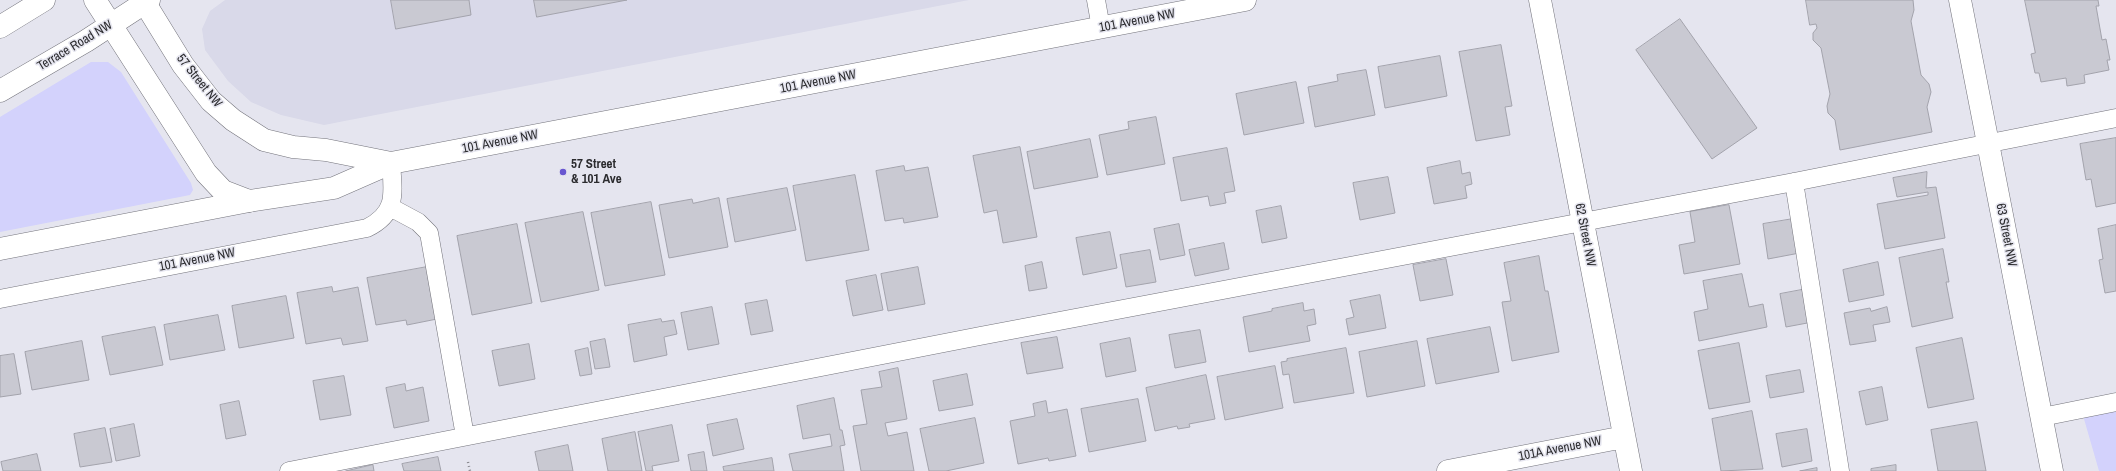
<!DOCTYPE html>
<html>
<head>
<meta charset="utf-8">
<style>
  body { margin:0 }
  canvas { display:block; background:#e5e5ef }
</style>
</head>
<body>
<canvas width="2116" height="471"></canvas>
<script>
const ctx = document.querySelector('canvas').getContext('2d');
ctx.lineJoin = 'round';
function paint(path, color) { ctx.fillStyle = color; ctx.fill(path, 'evenodd'); }
function strokePath(path, color, width, dash) { ctx.strokeStyle = color; ctx.lineWidth = width; ctx.lineCap = dash ? 'butt' : 'round'; ctx.setLineDash(dash || []); ctx.stroke(path); }
function label(font, color, halo, rows, align = 'center') {
  ctx.font = font + ' "Archivo Narrow",sans-serif'; ctx.lineWidth = 3; ctx.setLineDash([]); ctx.textBaseline = 'middle'; ctx.strokeStyle = halo; ctx.fillStyle = color; for (const [text, x, y, turn = 0] of rows) {
    ctx.save(); ctx.translate(x, y); ctx.rotate((+turn || 0) * Math.PI / 180); ctx.textAlign = isNaN(turn) ? turn : align; if (halo) ctx.strokeText(text, 0, 0); ctx.fillText(text, 0, 0); ctx.restore();
  }
}
const built = new Path2D(`
  M 225,0 L 969,0 L 324,125 L 281,115 L 251,102 L 228,81 L 205,50 L 202,29 L 210,11 Z`);
const green = new Path2D(`
  M 91,62 L 108,62 L 121,72 L 191,183 L 193,190 L 190,195 L 0,232 L 0,117 Z
  M 2116,405 L 2116,471 L 2099,471 L 2082,412 Z`);
const building = new Path2D(`
  M 391,0 L 469,0 L 471,15 L 396,29 Z
  M 534,0 L 627,0 L 537,17 Z
  M 1806,0 L 1913,0 L 1914,10 L 1911,21 L 1921,75 L 1929,84 L 1931,92 L 1927,107 L 1932,132 L 1840,150 L 1835,120 L 1828,113 L 1827,106 L 1830,94 L 1821,48 L 1813,40 L 1813,33 L 1817,28 L 1816,24 L 1810,25 Z
  M 2025,0 L 2098,0 L 2099,6 L 2096,6 L 2102,40 L 2106,39 L 2110,60 L 2107,60 L 2109,70 L 2084,75 L 2085,83 L 2067,86 L 2066,78 L 2041,82 L 2039,73 L 2035,73 L 2031,54 L 2035,53 Z
  M 1680,19 L 1757,128 L 1712,159 L 1636,50 Z
  M 1501,45 L 1512,106 L 1505,107 L 1510,135 L 1476,141 L 1459,52 Z
  M 1440,56 L 1447,96 L 1385,108 L 1378,67 Z
  M 1366,70 L 1375,115 L 1315,127 L 1308,87 L 1338,81 L 1337,75 Z
  M 1296,82 L 1304,123 L 1244,135 L 1236,94 Z
  M 1156,117 L 1165,164 L 1107,175 L 1099,135 L 1129,129 L 1128,122 Z
  M 2116,138 L 2116,203 L 2096,207 L 2091,179 L 2086,180 L 2080,144 Z
  M 1090,139 L 1098,177 L 1034,189 L 1027,152 Z
  M 1020,147 L 1037,237 L 1003,243 L 997,210 L 984,213 L 973,156 Z
  M 1227,148 L 1235,191 L 1224,193 L 1226,203 L 1210,206 L 1208,196 L 1181,201 L 1173,158 Z
  M 1460,161 L 1462,174 L 1470,172 L 1472,184 L 1465,186 L 1467,198 L 1434,204 L 1427,168 Z
  M 904,166 L 905,171 L 928,167 L 938,217 L 904,223 L 903,218 L 885,221 L 876,171 Z
  M 1927,172 L 1926,188 L 1936,187 L 1945,238 L 1885,249 L 1877,204 L 1928,195 L 1928,192 L 1897,197 L 1893,178 Z
  M 855,175 L 869,250 L 806,261 L 793,186 Z
  M 1388,177 L 1395,213 L 1360,220 L 1353,183 Z
  M 787,188 L 796,230 L 735,242 L 727,199 Z
  M 719,198 L 728,247 L 669,258 L 659,205 L 692,199 L 693,203 Z
  M 651,202 L 665,275 L 605,286 L 591,213 Z
  M 1729,205 L 1740,264 L 1684,274 L 1679,245 L 1695,242 L 1690,212 Z
  M 1281,206 L 1287,238 L 1262,243 L 1256,211 Z
  M 583,212 L 599,290 L 541,302 L 525,223 Z
  M 1799,218 L 1805,252 L 1768,259 L 1763,224 Z
  M 517,224 L 532,303 L 472,315 L 457,236 Z
  M 1179,224 L 1185,255 L 1160,260 L 1154,229 Z
  M 2116,225 L 2116,291 L 2105,293 L 2099,260 L 2103,259 L 2098,229 Z
  M 1110,232 L 1117,268 L 1083,275 L 1076,238 Z
  M 1224,243 L 1229,269 L 1195,276 L 1189,250 Z
  M 1943,249 L 1949,282 L 1946,282 L 1953,318 L 1912,327 L 1899,258 Z
  M 1150,250 L 1156,282 L 1126,287 L 1120,255 Z
  M 1539,256 L 1545,291 L 1548,291 L 1559,352 L 1512,361 L 1502,302 L 1511,301 L 1504,263 Z
  M 1446,259 L 1453,295 L 1420,301 L 1413,265 Z
  M 1042,262 L 1047,288 L 1029,291 L 1025,266 Z
  M 1878,262 L 1884,295 L 1849,302 L 1843,270 Z
  M 427,267 L 437,319 L 407,325 L 406,320 L 376,325 L 367,278 Z
  M 918,267 L 925,304 L 888,311 L 881,274 Z
  M 1742,274 L 1749,307 L 1763,304 L 1767,327 L 1699,341 L 1694,312 L 1708,309 L 1703,281 Z
  M 876,275 L 883,310 L 853,316 L 846,281 Z
  M 332,287 L 333,292 L 358,287 L 368,341 L 343,345 L 341,338 L 306,344 L 297,293 Z
  M 1812,288 L 1818,321 L 1786,327 L 1780,294 Z
  M 1380,295 L 1386,328 L 1349,335 L 1346,319 L 1354,317 L 1350,301 Z
  M 286,296 L 294,338 L 239,348 L 232,306 Z
  M 767,300 L 773,331 L 751,335 L 745,304 Z
  M 1303,303 L 1304,311 L 1314,309 L 1316,324 L 1307,326 L 1310,341 L 1249,352 L 1243,317 L 1272,311 L 1272,309 Z
  M 712,307 L 719,344 L 688,350 L 681,313 Z
  M 1887,307 L 1890,322 L 1873,325 L 1876,341 L 1850,345 L 1844,313 L 1870,308 L 1871,311 Z
  M 218,315 L 225,350 L 170,360 L 164,325 Z
  M 661,319 L 662,322 L 674,320 L 677,334 L 664,337 L 667,355 L 634,362 L 628,325 Z
  M 155,327 L 163,365 L 110,375 L 102,337 Z
  M 1490,327 L 1499,372 L 1436,384 L 1427,339 Z
  M 1200,330 L 1206,362 L 1175,368 L 1169,335 Z
  M 1057,337 L 1063,368 L 1027,374 L 1021,343 Z
  M 1130,338 L 1136,371 L 1106,377 L 1100,344 Z
  M 1962,338 L 1974,399 L 1928,408 L 1916,348 Z
  M 605,339 L 610,367 L 595,369 L 590,342 Z
  M 82,341 L 89,380 L 32,390 L 25,352 Z
  M 1417,341 L 1425,386 L 1367,397 L 1359,352 Z
  M 1739,343 L 1750,402 L 1709,409 L 1698,351 Z
  M 529,344 L 535,379 L 499,386 L 492,351 Z
  M 588,348 L 592,374 L 580,376 L 575,351 Z
  M 1346,348 L 1354,393 L 1294,403 L 1289,374 L 1283,375 L 1281,362 L 1287,361 L 1287,359 Z
  M 14,354 L 21,394 L 0,397 L 0,356 Z
  M 1275,366 L 1283,408 L 1225,420 L 1217,377 Z
  M 898,368 L 907,419 L 885,423 L 888,436 L 907,432 L 914,471 L 861,471 L 853,426 L 867,424 L 861,390 L 882,387 L 879,372 Z
  M 1800,370 L 1804,392 L 1770,398 L 1766,376 Z
  M 967,374 L 973,405 L 939,411 L 933,381 Z
  M 1206,375 L 1215,419 L 1189,424 L 1190,427 L 1178,429 L 1177,426 L 1155,431 L 1146,388 Z
  M 344,376 L 351,415 L 320,420 L 313,381 Z
  M 405,384 L 406,391 L 423,387 L 429,421 L 394,428 L 386,388 Z
  M 1882,387 L 1888,420 L 1866,425 L 1859,392 Z
  M 834,398 L 840,430 L 842,430 L 845,445 L 840,446 L 844,471 L 793,471 L 789,454 L 832,446 L 830,434 L 803,439 L 797,406 Z
  M 1138,399 L 1146,441 L 1089,452 L 1081,409 Z
  M 239,401 L 246,435 L 226,439 L 220,405 Z
  M 1046,401 L 1048,413 L 1067,409 L 1076,456 L 1049,461 L 1048,458 L 1018,464 L 1010,421 L 1035,416 L 1033,404 Z
  M 1752,411 L 1763,469 L 1721,471 L 1712,419 Z
  M 975,418 L 984,463 L 946,471 L 929,471 L 920,429 Z
  M 737,419 L 744,449 L 713,456 L 707,425 Z
  M 1977,422 L 1986,471 L 1938,471 L 1931,430 Z
  M 134,424 L 140,456 L 116,461 L 110,429 Z
  M 672,425 L 679,461 L 652,466 L 653,471 L 646,471 L 638,432 Z
  M 105,428 L 112,462 L 80,467 L 74,434 Z
  M 1807,429 L 1812,461 L 1782,467 L 1776,434 Z
  M 635,432 L 642,471 L 608,471 L 602,439 Z
  M 568,445 L 573,471 L 539,471 L 535,452 Z
  M 704,452 L 707,471 L 691,471 L 688,455 Z
  M 37,454 L 41,471 L 3,471 L 1,462 Z
  M 438,457 L 441,471 L 404,471 L 402,464 Z
  M 772,458 L 774,471 L 724,471 L 723,467 Z
  M 373,465 L 374,471 L 346,471 Z
  M 1896,465 L 1896,471 L 1871,471 L 1871,469 Z
  M 1817,468 L 1817,471 L 1800,471 Z`);
const path = new Path2D(`
  M 468,462 L 470,471`);
const service = new Path2D(`
  M 1096,0 L 1101,28
  M 1794,182 L 1840,471
  M 390,207 L 418,222 L 429,233 L 465,436
  M 0,299 L 367,228 C 398,213 393,192 391,163
  M 2042,417 L 2116,402
  M 289,471 L 980,336 L 1794,182 L 2116,118`);
const minor = new Path2D(`
  M 1540,0 L 1631,471
  M 1448,471 L 1624,437`);
const tertiary = new Path2D(`
  M 1960,0 L 2052,471`);
const secondary = new Path2D(`
  M 95,0 L 206,173 L 223,191 L 249,201 L 334,188 L 391,163 L 1245,0
  M 143,0 L 183,65 L 211,101 L 233,120 L 264,140 L 293,147 L 326,150 L 391,163`);
const primary = new Path2D(`
  M 0,27 L 44,0
  M 0,91 L 86,41 L 149,0
  M 0,249 L 249,201`);
const markers = [
  [563,172,4,"#6856d0"]
];
const streetNames = [
  ["101 Avenue NW",1137,21,-11],
  ["Terrace Road NW",75,46,-31],
  ["57 Street NW",199,81,51],
  ["101 Avenue NW",818,82,-11],
  ["101 Avenue NW",500,142,-11],
  ["62 Street NW",1585,235,79],
  ["63 Street NW",2006,235,79],
  ["101 Avenue NW",197,260,-11],
  ["101A Avenue NW",1560,449,-11]
];
const poiNames = [
  ["57 Street",571,165],
  ["& 101 Ave",571,180]
];
paint(built, '#d9d9e9');
paint(green, '#d3d2fc');
paint(building, '#c9c9d2');
strokePath(building, '#a3a3ac', 1);
strokePath(service, '#74747c', 19);
strokePath(minor, '#74747c', 23);
strokePath(tertiary, '#74747c', 23);
strokePath(secondary, '#74747c', 23);
strokePath(primary, '#74747c', 23);
strokePath(path, '#86868d', 2.5, [1, 3]);
strokePath(service, '#fff', 18);
strokePath(minor, '#fff', 22);
strokePath(tertiary, '#fff', 22);
strokePath(secondary, '#fff', 22);
strokePath(primary, '#fff', 22);
for (const [x, y, r, color] of markers) { const dot = new Path2D(); dot.arc(x, y, r, 0, 2 * Math.PI); ctx.fillStyle = color; ctx.fill(dot); strokePath(dot, '#e5e5ef', 1.5); }
label('13px', '#2b2b2e', '#e5e5ef', streetNames);
label('bold 13px', '#2b2b2e', '#e5e5ef', poiNames, 'left');
</script>
</body>
</html>
